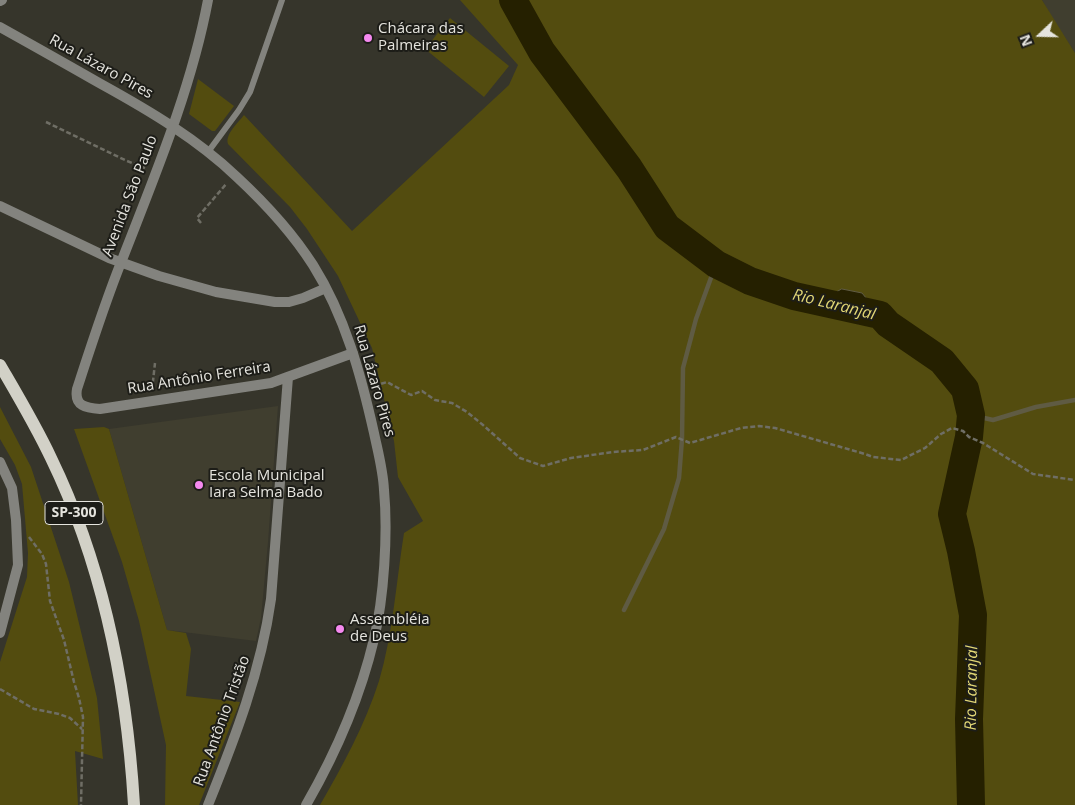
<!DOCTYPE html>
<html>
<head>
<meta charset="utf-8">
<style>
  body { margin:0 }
  #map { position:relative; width:1075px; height:805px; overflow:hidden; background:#36352b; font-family:"Open Sans",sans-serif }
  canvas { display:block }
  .north { position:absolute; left:1015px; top:10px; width:50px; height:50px; -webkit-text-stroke:4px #1d1d18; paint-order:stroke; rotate:249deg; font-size:14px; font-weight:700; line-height:20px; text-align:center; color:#e5e4de }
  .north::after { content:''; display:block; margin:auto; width:18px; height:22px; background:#e5e4de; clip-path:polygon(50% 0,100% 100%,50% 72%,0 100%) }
</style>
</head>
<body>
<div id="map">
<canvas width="1075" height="805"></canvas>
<div class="north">N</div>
</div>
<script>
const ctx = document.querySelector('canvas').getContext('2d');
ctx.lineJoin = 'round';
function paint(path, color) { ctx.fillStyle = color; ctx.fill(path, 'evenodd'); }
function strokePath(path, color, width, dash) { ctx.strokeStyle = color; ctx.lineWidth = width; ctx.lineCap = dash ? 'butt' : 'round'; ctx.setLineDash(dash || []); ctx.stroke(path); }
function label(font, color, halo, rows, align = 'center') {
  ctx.font = font + ' "Open Sans",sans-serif'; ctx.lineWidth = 4; ctx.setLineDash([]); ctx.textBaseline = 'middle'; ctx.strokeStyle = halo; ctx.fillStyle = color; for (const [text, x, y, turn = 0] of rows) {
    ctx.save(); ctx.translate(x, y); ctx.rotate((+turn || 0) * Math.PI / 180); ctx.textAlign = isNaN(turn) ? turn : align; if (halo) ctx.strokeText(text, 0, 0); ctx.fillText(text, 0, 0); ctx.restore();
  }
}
const built = new Path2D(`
  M 1042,0 L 1075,0 L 1075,53 L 1051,16 Z
  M 278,406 L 268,542 L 261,618 L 256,641 L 167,630 L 109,429 Z`);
const green = new Path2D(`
  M 460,0 L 1042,0 L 1075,53 L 1075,805 L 320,805 C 343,765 365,725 379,681 C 393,633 396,583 404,533 L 423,521 L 398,477 L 394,441 L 372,348 L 338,276 L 307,229 L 290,207 L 228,144 C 225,134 238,123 244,115 L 352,231 L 509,85 L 518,65 Z
  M 450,18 L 509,66 L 484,97 L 425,49 Z
  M 198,79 L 234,106 L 215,131 L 212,131 L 189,114 Z
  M 0,407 L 31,467 L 69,582 L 97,698 L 103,759 L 75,751 L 78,805 L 0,805 L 0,662 L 27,577 L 28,553 L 22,484 L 15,465 L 0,439 Z
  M 104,427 L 109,429 L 167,630 L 186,633 L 191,649 L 186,696 L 240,702 L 199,805 L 165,805 L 166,745 L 139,621 L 122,562 L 74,429 Z`);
const water = new Path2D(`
  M 842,289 L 862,293 L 880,315 L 870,321 L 858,324 L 851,318 L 804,304 L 794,296 L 811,292 L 834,293 Z`);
const stream = new Path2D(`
  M 971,415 L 993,420 L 1036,407 L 1075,400
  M 624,610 L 664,529 L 679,478 L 682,439 L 683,368 L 696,319 L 716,264`);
const river = new Path2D(`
  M 513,0 L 542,52 L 629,168 L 667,227 L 716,264 L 750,281 L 794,296 L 880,315 L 888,324 L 942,361 L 965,389 L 971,415 L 969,437 L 952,514 L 961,551 L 973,615 L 969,719 L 971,805`);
const path = new Path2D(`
  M 46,122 L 127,161 L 145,168
  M 201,223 L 197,218 L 227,183
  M 374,386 L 387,382 L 411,395 L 422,391 L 435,400 L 452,403 L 467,412 L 483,425 L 520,458 L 543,466 L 571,458 L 613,452 L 643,450 L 676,437 L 690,443 L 741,428 L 759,426 L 775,428 L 865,454 L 873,457 L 901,460 L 925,448 L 941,434 L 952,428 L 963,431 L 969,437 L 983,443 L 1033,474 L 1075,480
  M 152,390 L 155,363
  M 29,537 L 42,554 L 46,564 L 50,601 L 64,640 L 74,682 L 79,698 L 83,717 L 81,805
  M 0,689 L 34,709 L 59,714 L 70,718 L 82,729`);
const lane = new Path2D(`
  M 208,152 L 239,110 L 250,92 L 282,0`);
const street = new Path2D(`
  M 208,0 C 191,90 155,175 122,260 C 105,302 91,346 77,389 C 74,406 86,408 100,409 L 271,383 L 353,353
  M 0,1 L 2,0
  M 0,27 C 34,46 68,65 101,84 C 150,111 197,139 237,177 C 265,203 292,232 313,265 C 345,316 361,375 374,433 C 378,452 383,470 384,490 C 388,533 384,598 374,639 C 360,698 336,753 306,805
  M 0,206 L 109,258 L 159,276 L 216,292 L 275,302 L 289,302 L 303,298 L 326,288
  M 0,462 L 12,488 L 16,520 L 18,565 L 0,633
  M 208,805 C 235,738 261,671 271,599 L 288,377`);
const primary = new Path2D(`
  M 0,365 C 18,396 36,426 51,458 C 103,565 127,687 134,805`);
const markers = [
  [368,38,5,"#f589ef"],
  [199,485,5,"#f589ef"],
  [340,629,5,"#f589ef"]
];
const shields = [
  [74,513,58]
];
const shieldNames = [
  ["SP-300",74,513]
];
const poiNames = [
  ["Chácara das",378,29],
  ["Palmeiras",378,46],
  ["Escola Municipal",209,476],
  ["Iara Selma Bado",209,493],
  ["Assembléia",350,620],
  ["de Deus",350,637]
];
const streetNames = [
  ["Rua Lázaro Pires",101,67,29],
  ["Avenida São Paulo",130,196,-69],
  ["Rua Antônio Ferreira",199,378,-9],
  ["Rua Lázaro Pires",374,381,74],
  ["Rua Antônio Tristão",222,721,-70]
];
const waterNames = [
  ["Rio Laranjal",834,305,14],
  ["Rio Laranjal",972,688,-89]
];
paint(built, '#403e2f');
paint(green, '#534c0f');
paint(water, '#252000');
strokePath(water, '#5f5b43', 1);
strokePath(stream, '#5f5b43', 4.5);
strokePath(river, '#252000', 28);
strokePath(path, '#6f6e65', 2.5, [5, 2.5]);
strokePath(lane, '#83837e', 6);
strokePath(street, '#83837e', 10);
strokePath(primary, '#d2d1c7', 12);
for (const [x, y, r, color] of markers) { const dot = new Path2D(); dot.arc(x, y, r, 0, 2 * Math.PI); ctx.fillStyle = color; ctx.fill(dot); strokePath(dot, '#1d1d18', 2); }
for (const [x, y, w] of shields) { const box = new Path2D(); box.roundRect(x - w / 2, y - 11.5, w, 23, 4); ctx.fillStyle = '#1d1d18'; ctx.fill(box); strokePath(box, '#e5e4de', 1); }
label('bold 14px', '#e5e4de', null, shieldNames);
label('15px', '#e5e4de', '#1d1d18', poiNames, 'left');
label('15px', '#e5e4de', '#1d1d18', streetNames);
label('italic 16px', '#e2d775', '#1d1d18', waterNames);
</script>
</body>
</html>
